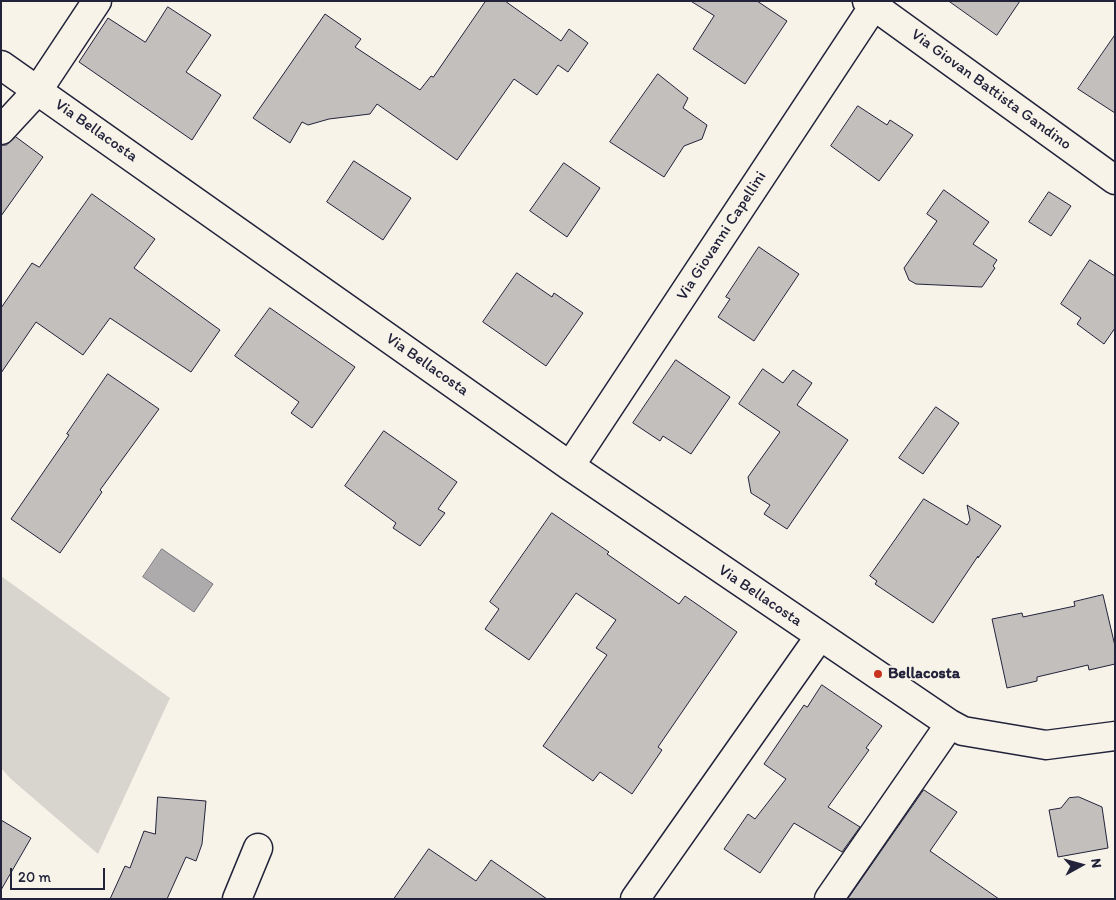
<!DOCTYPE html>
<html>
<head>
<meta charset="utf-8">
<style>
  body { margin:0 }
  #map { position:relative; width:1116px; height:900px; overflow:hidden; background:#f7f3e8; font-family:Itim,sans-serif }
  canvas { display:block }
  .frame { position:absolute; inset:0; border:2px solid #22223b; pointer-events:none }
  .north { position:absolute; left:1056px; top:840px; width:50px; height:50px; -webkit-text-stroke:4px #f7f3e8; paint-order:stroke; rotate:83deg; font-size:14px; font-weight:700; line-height:20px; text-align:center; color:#22223b }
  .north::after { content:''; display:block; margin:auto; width:18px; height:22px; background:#22223b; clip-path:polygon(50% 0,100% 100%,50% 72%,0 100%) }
  .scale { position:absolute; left:10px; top:868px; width:95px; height:22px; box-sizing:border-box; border:2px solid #22223b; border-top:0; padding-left:6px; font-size:15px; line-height:18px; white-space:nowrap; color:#22223b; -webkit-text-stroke:4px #f7f3e8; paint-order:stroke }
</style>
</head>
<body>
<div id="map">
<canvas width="1116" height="900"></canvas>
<div class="frame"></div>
<div class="north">N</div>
<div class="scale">20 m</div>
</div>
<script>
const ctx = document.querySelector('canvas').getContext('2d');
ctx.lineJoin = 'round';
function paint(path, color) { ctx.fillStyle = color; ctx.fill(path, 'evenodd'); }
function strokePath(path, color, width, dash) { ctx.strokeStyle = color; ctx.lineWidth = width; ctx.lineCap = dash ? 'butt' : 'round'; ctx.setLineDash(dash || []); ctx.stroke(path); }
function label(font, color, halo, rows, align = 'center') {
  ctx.font = font + ' Itim,sans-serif'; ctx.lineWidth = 4.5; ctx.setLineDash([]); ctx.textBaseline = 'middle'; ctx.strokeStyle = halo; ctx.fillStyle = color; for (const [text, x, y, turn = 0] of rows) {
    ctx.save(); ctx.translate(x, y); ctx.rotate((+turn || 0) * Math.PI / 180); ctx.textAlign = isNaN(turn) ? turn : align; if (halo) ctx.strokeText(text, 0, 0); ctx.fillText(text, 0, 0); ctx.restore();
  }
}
const green = new Path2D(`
  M 1,576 L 170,698 L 98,854 L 11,779 L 1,768 Z`);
const water = new Path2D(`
  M 162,549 L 213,584 L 194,612 L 143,577 Z`);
const building = new Path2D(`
  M 486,1 L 505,1 L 561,41 L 569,29 L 588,43 L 568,72 L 558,65 L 537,95 L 514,79 L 457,160 L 377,104 L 370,114 L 329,119 L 308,125 L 302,122 L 290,143 L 253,118 L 325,14 L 361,39 L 355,47 L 420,90 L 431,76 L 433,77 Z
  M 691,1 L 757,1 L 787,21 L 745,84 L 693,49 L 714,16 Z
  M 949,1 L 1020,1 L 997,35 Z
  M 168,7 L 211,35 L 186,72 L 221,95 L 192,140 L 79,62 L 108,18 L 145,42 Z
  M 1115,35 L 1115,113 L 1078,89 Z
  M 658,74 L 688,98 L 683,108 L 707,125 L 702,139 L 684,146 L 664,177 L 610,142 Z
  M 858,106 L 887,125 L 890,120 L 913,135 L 879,181 L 831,146 Z
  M 16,137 L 43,157 L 1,216 L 1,145 L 6,145 Z
  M 354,161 L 411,198 L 383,240 L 327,202 Z
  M 564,163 L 600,188 L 567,237 L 530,211 Z
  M 944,190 L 989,222 L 973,244 L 997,260 L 993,266 L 995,268 L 982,287 L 916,284 L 909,280 L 904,268 L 937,221 L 927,214 Z
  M 1049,192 L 1071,206 L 1051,236 L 1029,222 Z
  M 92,194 L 155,239 L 134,268 L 220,330 L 191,372 L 110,318 L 83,355 L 36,322 L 1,373 L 1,308 L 32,263 L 39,267 Z
  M 759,247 L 799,274 L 754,341 L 718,317 L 730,299 L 726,297 Z
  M 1090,260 L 1115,276 L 1115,328 L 1104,344 L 1077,324 L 1081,318 L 1061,304 Z
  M 517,273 L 552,297 L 554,293 L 583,313 L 546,366 L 483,322 Z
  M 270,308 L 355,367 L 312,428 L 291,413 L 299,402 L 235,356 Z
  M 676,360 L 730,397 L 691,454 L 663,436 L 660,441 L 633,423 Z
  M 763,369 L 783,383 L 793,370 L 812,383 L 797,405 L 848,440 L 787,529 L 764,514 L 770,505 L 751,493 L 748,477 L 780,432 L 739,404 Z
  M 108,374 L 159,409 L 100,490 L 102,492 L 60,553 L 11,519 L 69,435 L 67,434 Z
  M 936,407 L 959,423 L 923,474 L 899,458 Z
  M 384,431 L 457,482 L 438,509 L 445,513 L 420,546 L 393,528 L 396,523 L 345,486 Z
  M 924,499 L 967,525 L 970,520 L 967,505 L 1001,526 L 978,558 L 978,556 L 933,623 L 875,584 L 877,581 L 870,576 Z
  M 552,513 L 609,552 L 607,554 L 679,604 L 685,596 L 737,632 L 658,747 L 662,750 L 632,794 L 600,772 L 593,781 L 543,746 L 607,655 L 596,648 L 616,620 L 576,593 L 529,660 L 485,629 L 499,609 L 490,602 Z
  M 1103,595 L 1115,646 L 1115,664 L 1089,670 L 1088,665 L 1037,677 L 1037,681 L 1007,688 L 992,619 L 1022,613 L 1023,617 L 1075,606 L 1074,602 Z
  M 822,685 L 882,726 L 866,748 L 869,750 L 828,807 L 860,827 L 842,852 L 794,823 L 760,873 L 724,849 L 748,814 L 755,819 L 786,779 L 764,764 L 804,705 L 807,707 Z
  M 924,790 L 957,812 L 930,851 L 999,899 L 848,899 Z
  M 158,797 L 206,801 L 202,844 L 196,861 L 186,857 L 167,899 L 110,899 L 125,866 L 130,868 L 144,831 L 155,834 Z
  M 1079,797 L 1102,807 L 1108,848 L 1058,857 L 1049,810 L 1061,808 L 1069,798 Z
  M 1,820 L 31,838 L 1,890 Z
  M 429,849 L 476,881 L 491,860 L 547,899 L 394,899 Z`);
const minor = new Path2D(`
  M 867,1 L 1115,180
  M 1,65 L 570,466 L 950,724 L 963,731 L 1046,745 L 1115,736
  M 1,130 L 38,90 L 97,1
  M 570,466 L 877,1
  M 237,899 L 258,848
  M 635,899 L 820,636
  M 829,899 L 950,724`);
const markers = [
  [878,674,5,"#c8321e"]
];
const streetNames = [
  ["Via Giovan Battista Gandino",991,90,36],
  ["Via Bellacosta",96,131,35],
  ["Via Giovanni Capellini",722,236,-57],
  ["Via Bellacosta",427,365,35],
  ["Via Bellacosta",760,596,34]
];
const poiNames = [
  ["Bellacosta",888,674]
];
paint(green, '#d8d5cf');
paint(water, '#aeabad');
strokePath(water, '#76747f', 1);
paint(building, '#c2bfbd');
strokePath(building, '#22223b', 1);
strokePath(minor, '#22223b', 31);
strokePath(minor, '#f7f3e8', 28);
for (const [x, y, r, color] of markers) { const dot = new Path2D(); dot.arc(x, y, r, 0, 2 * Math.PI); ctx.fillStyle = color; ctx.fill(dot); strokePath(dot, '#f7f3e8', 2); }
label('16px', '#22223b', '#f7f3e8', streetNames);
label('bold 16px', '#22223b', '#f7f3e8', poiNames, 'left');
</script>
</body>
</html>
